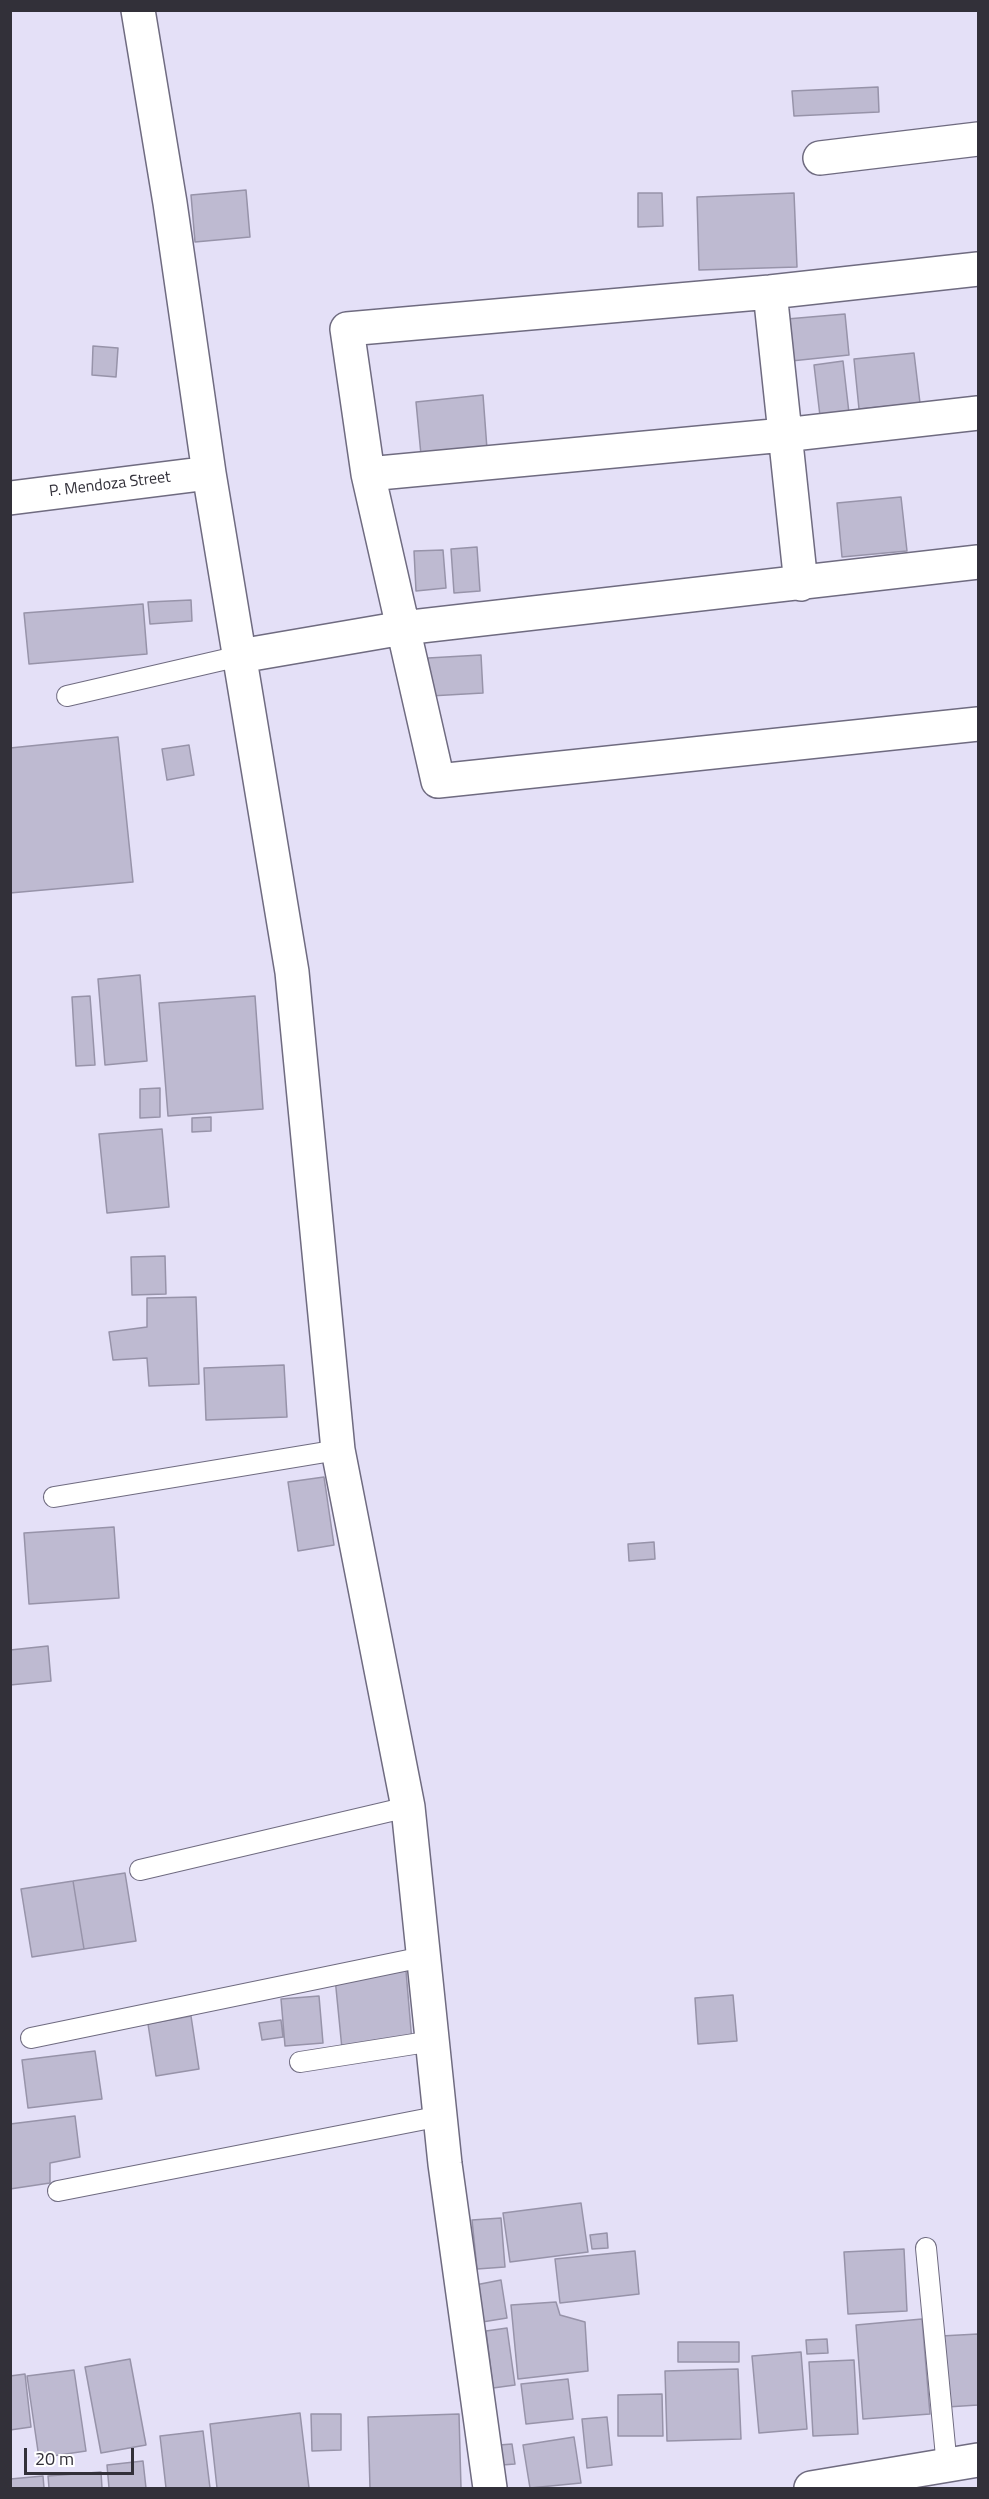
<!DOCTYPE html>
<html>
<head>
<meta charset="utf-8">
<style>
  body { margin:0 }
  #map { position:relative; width:989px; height:2499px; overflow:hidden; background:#e4e0f7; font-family:"Titillium Web",sans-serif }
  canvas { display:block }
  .frame { position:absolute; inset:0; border:12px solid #323039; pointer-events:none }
  .scale { position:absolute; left:24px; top:2448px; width:110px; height:27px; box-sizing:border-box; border:3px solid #323039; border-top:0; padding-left:8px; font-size:18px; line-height:21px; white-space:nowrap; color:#323039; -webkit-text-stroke:4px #fff; paint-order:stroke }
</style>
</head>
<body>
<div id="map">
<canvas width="989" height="2499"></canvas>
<div class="frame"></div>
<div class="scale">20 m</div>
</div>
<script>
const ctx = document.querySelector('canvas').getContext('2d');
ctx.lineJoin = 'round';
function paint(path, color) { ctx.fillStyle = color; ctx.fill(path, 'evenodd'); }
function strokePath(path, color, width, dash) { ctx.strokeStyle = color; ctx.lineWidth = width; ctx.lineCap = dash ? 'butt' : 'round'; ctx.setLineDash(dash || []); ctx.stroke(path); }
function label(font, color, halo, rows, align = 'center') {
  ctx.font = font + ' "Titillium Web",sans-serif'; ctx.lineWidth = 5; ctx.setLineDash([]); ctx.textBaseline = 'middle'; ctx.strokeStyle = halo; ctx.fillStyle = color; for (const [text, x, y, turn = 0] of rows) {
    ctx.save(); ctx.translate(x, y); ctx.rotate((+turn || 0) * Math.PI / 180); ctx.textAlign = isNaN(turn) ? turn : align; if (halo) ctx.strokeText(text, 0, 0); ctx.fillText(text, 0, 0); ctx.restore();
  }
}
const building = new Path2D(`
  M 878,87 L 879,112 L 794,116 L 792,91 Z
  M 246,190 L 250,237 L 195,242 L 191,195 Z
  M 638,193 L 662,193 L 663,226 L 638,227 Z
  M 794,193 L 797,267 L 699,270 L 697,197 Z
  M 845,314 L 849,355 L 791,361 L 787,319 Z
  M 93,346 L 118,348 L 116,377 L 92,375 Z
  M 914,353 L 920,403 L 859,409 L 854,359 Z
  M 843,361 L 849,413 L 820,416 L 814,365 Z
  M 483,395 L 487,449 L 421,455 L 416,402 Z
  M 901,497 L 907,551 L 842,557 L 837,503 Z
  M 477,547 L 480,591 L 454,593 L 451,549 Z
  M 443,550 L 446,588 L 416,591 L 414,551 Z
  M 191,600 L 192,621 L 150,624 L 148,602 Z
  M 143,604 L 147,654 L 29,664 L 24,613 Z
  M 481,655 L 483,693 L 430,696 L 428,658 Z
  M 118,737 L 133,882 L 10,893 L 10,748 Z
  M 189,745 L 194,775 L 167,780 L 162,749 Z
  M 140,975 L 147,1061 L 105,1065 L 98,979 Z
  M 90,996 L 95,1065 L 76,1066 L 72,997 Z
  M 255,996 L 263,1109 L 168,1116 L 159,1003 Z
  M 160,1088 L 160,1117 L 140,1118 L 140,1089 Z
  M 211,1117 L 211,1131 L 192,1132 L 192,1118 Z
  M 162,1129 L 169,1207 L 107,1213 L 99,1134 Z
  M 165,1256 L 166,1294 L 132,1295 L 131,1257 Z
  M 196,1297 L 199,1384 L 149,1386 L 147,1358 L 113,1360 L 109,1332 L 147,1327 L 147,1298 Z
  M 284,1365 L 287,1417 L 206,1420 L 204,1368 Z
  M 324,1477 L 334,1545 L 298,1551 L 288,1482 Z
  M 114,1527 L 119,1598 L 29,1604 L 24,1533 Z
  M 654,1542 L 655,1559 L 629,1561 L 628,1544 Z
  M 48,1646 L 51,1681 L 10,1685 L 10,1650 Z
  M 125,1873 L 136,1941 L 84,1949 L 73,1881 Z
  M 73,1881 L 84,1949 L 32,1957 L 21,1889 Z
  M 406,1971 L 412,2042 L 342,2049 L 335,1978 Z
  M 733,1995 L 737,2041 L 698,2044 L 695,1998 Z
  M 319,1996 L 323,2043 L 285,2046 L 281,1999 Z
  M 191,2016 L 199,2069 L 156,2076 L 148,2024 Z
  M 281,2020 L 283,2037 L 262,2040 L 259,2023 Z
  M 95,2051 L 102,2099 L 28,2108 L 22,2060 Z
  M 75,2116 L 80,2157 L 50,2163 L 50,2183 L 10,2189 L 10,2124 Z
  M 581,2203 L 588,2252 L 510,2262 L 503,2213 Z
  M 501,2218 L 505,2267 L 477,2269 L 472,2220 Z
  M 607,2233 L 608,2248 L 592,2249 L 590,2235 Z
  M 904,2249 L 907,2311 L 848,2314 L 844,2252 Z
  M 635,2251 L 639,2294 L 560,2303 L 555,2259 Z
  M 501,2280 L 507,2318 L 476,2323 L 470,2286 Z
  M 556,2302 L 560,2315 L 585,2322 L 588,2371 L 518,2379 L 511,2305 Z
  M 922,2319 L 930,2414 L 863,2419 L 856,2325 Z
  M 507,2328 L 515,2385 L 493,2388 L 486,2331 Z
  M 978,2334 L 978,2405 L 947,2407 L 941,2336 Z
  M 827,2339 L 828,2353 L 807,2354 L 806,2340 Z
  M 678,2342 L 739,2342 L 739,2362 L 678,2362 Z
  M 801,2352 L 807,2429 L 759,2433 L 752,2356 Z
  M 130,2359 L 146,2445 L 101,2453 L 85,2367 Z
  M 854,2360 L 858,2434 L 813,2436 L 809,2362 Z
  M 738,2369 L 741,2439 L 667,2441 L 665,2371 Z
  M 74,2370 L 86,2451 L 39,2458 L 27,2376 Z
  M 25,2374 L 31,2427 L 10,2430 L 10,2376 Z
  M 568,2379 L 573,2419 L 526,2424 L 521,2384 Z
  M 662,2394 L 663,2436 L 618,2436 L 618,2395 Z
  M 300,2413 L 309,2488 L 217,2488 L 210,2424 Z
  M 311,2414 L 341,2414 L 341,2450 L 312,2451 Z
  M 459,2414 L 461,2488 L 370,2488 L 368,2417 Z
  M 607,2417 L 612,2465 L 587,2468 L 582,2419 Z
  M 203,2431 L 210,2488 L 166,2488 L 160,2436 Z
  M 574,2437 L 581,2483 L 530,2488 L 523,2445 Z
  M 512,2444 L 515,2464 L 502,2465 L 499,2445 Z
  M 143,2461 L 146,2488 L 109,2488 L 107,2465 Z
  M 101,2472 L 102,2488 L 49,2488 L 48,2476 Z
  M 43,2476 L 44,2488 L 10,2488 L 10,2479 Z`);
const service = new Path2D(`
  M 67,696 L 240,656
  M 54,1497 L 338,1450
  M 140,1870 L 408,1807
  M 31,2038 L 423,1957
  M 300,2062 L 433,2041
  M 58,2191 L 441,2116
  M 926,2248 L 947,2467`);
const minor = new Path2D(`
  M 138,10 L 170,203 L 209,473 L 292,972 L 338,1450 L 408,1807 L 445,2164 L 490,2488
  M 820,158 L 978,139
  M 978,269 L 770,292 L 347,329 L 368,474 L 438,781 L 978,724
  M 770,292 L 801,584
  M 368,474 L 784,435 L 978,413
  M 10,498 L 209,473
  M 240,656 L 403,628 L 978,562`);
const tertiary = new Path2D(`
  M 811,2488 L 978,2460`);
const streetNames = [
  ["P. Mendoza Street",110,485,-7]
];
paint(building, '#bebad1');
strokePath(building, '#9793a9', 1.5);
strokePath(service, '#6f6b80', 22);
strokePath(minor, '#6f6b80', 36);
strokePath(tertiary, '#6f6b80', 36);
strokePath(service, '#fff', 20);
strokePath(minor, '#fff', 33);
strokePath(tertiary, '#fff', 33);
label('16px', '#323039', '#fff', streetNames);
</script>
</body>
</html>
